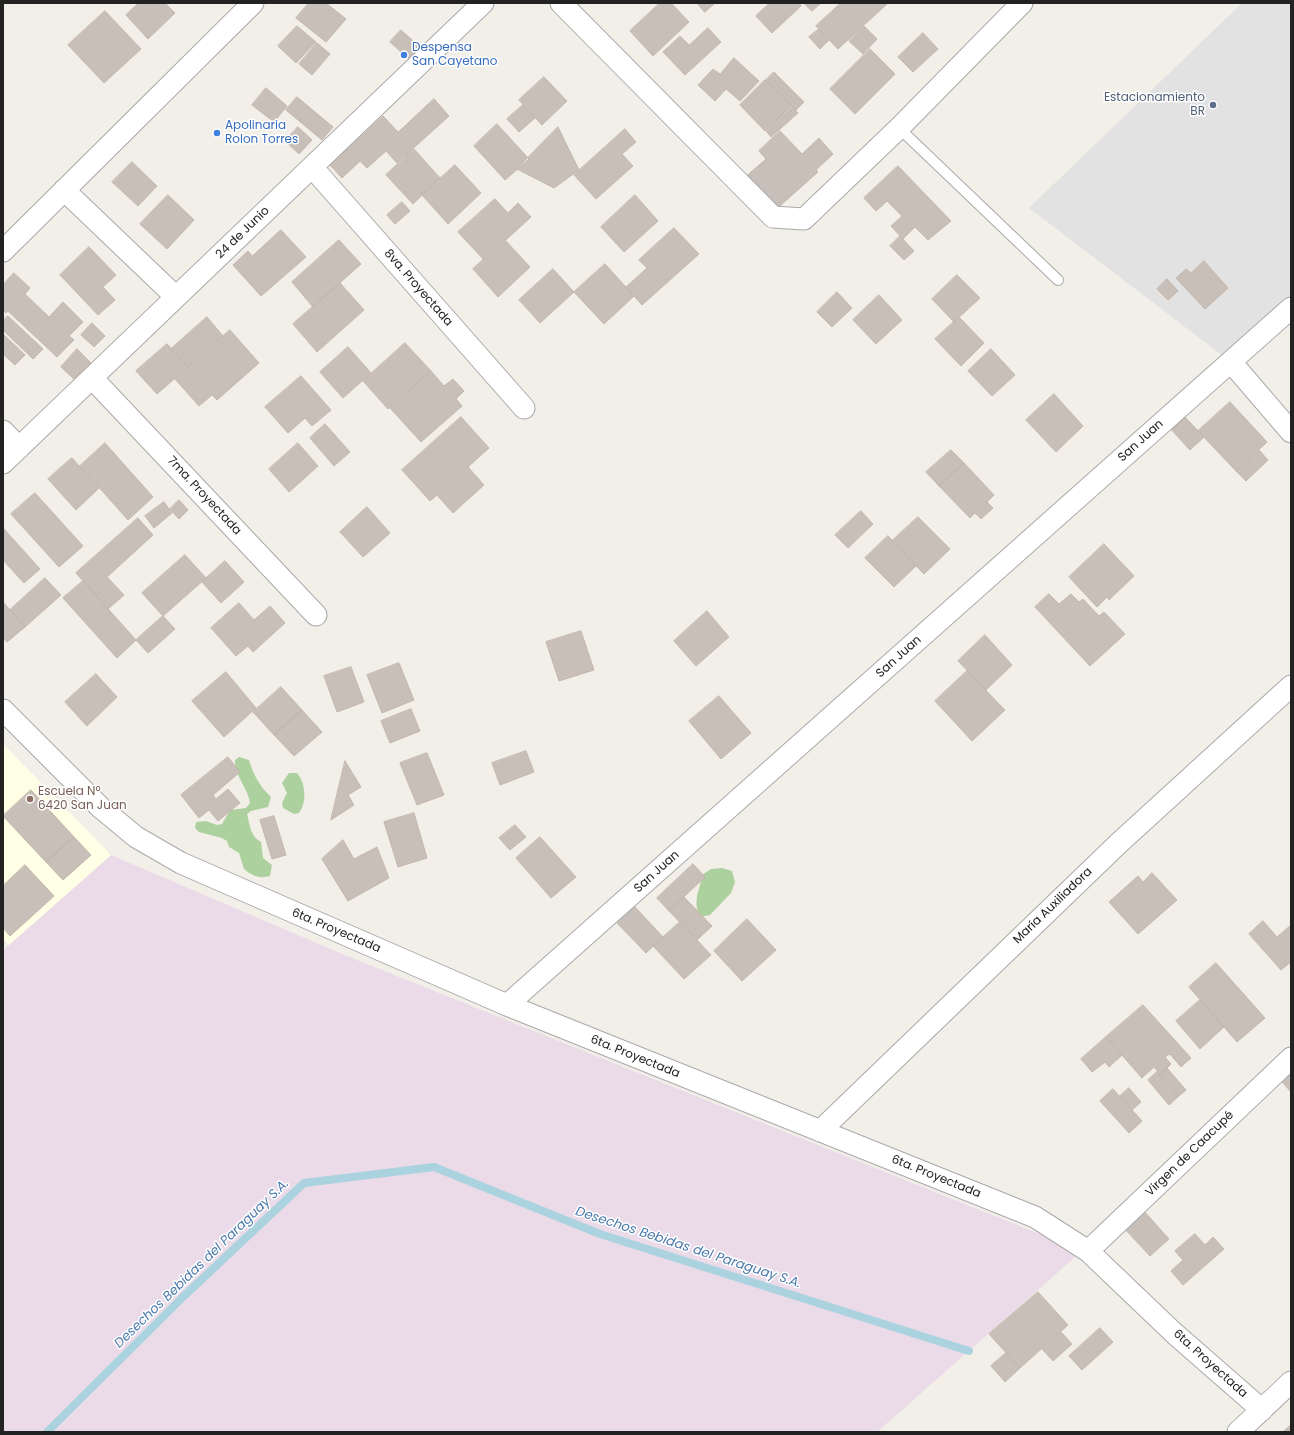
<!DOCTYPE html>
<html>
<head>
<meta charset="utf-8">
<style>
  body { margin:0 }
  #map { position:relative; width:1294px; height:1435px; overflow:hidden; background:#f2efe9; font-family:Poppins,sans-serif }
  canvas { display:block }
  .frame { position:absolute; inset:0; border:4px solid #222; pointer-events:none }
</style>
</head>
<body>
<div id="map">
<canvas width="1294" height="1435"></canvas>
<div class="frame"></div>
</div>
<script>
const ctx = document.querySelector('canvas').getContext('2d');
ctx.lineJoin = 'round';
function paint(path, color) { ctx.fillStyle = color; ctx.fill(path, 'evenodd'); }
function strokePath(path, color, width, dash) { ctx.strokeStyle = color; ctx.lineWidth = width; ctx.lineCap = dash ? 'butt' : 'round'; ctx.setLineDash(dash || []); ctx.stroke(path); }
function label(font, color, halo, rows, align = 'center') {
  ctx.font = font + ' Poppins,sans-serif'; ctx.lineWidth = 3; ctx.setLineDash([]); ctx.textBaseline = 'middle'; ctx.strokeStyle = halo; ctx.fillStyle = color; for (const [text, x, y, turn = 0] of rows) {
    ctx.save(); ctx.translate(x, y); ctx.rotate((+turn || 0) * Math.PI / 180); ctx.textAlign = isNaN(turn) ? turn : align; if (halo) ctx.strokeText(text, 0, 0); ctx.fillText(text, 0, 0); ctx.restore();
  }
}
const industrial = new Path2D(`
  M 111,855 L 347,956 L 1082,1251 L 877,1432 L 3,1432 L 3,950 Z`);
const education = new Path2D(`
  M 3,744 L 111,855 L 9,945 L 3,938 Z`);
const forest = new Path2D(`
  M 239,757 L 249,760 C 253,774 260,787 271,797 L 268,807 L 251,811 L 247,814 C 250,825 250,836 261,842 L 263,858 L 272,865 L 270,876 C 260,879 252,876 244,869 L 239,853 L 229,847 L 227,841 L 222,838 L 199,832 L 195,828 L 196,822 L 206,821 L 217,825 L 222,824 L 230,810 L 246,808 L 250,803 C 248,788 234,775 235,760 Z
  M 289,773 L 297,773 C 306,783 307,803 299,813 L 294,814 L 283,808 L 282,803 L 287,793 L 282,783 Z
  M 722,868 L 732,871 L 735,882 L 731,893 L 710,915 L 700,917 C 692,899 700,892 702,875 L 711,869 Z`);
const parking = new Path2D(`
  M 1242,3 L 1291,3 L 1291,308 L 1231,362 L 1029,208 Z`);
const stream = new Path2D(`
  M 47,1432 L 183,1297 L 304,1183 L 434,1167 L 600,1234 L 969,1351`);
const building = new Path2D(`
  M 139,3 L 165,3 L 175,13 L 148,39 L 126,15 Z
  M 309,3 L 326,3 L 346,19 L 326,42 L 296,18 Z
  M 660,3 L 671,3 L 689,22 L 653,56 L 630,31 Z
  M 697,3 L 715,3 L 705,12 Z
  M 770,3 L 799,3 L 801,6 L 772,33 L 756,16 Z
  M 804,3 L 821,3 L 812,11 Z
  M 841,3 L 888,3 L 838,49 L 816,26 Z
  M 105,11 L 141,49 L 104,83 L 68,45 Z
  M 297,26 L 316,42 L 296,63 L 278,46 Z
  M 864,26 L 877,39 L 863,54 L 849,41 Z
  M 708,28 L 721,42 L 685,75 L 663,52 L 680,36 L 689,45 Z
  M 819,29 L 829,40 L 820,49 L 809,37 Z
  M 401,30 L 420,47 L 409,59 L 390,42 Z
  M 923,33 L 938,49 L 913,72 L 898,57 Z
  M 317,43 L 330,54 L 312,75 L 299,64 Z
  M 870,49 L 895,74 L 855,114 L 830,89 Z
  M 734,58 L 759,81 L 740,101 L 726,89 L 715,101 L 698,85 L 713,69 L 720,74 Z
  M 774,72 L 804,102 L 796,110 L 766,80 Z
  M 544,77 L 567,101 L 542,125 L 519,100 Z
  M 765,80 L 791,105 L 765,131 L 740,105 Z
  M 266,88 L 287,106 L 274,122 L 252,105 Z
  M 297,97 L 333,127 L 322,140 L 286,110 Z
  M 434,99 L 449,116 L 397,163 L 386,151 L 367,168 L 360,161 L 342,178 L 330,165 L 383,116 L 398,132 Z
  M 523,105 L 535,118 L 519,132 L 507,119 Z
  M 792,106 L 798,113 L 771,137 L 766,131 Z
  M 497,124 L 529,159 L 505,180 L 474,146 Z
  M 298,127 L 312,140 L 299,154 L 285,141 Z
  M 558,127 L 579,170 L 554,188 L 517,169 Z
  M 625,129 L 636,142 L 622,154 L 633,166 L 596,199 L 574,175 Z
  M 780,131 L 802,154 L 819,138 L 833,154 L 816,170 L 818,172 L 773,212 L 743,179 L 766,159 L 759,151 Z
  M 414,149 L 440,178 L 413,204 L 386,175 Z
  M 132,162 L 157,186 L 138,206 L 112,182 Z
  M 455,165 L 481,193 L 448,224 L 422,195 Z
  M 898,166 L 951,221 L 928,240 L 915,227 L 903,239 L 891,226 L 902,216 L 887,201 L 876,211 L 864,198 Z
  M 168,195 L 194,220 L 167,249 L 140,224 Z
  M 635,195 L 658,221 L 624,252 L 601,227 Z
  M 495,199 L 508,213 L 518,203 L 531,217 L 484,260 L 458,232 Z
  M 402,202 L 410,211 L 395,224 L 387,215 Z
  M 674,228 L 699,254 L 642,305 L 626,287 L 647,268 L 639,260 Z
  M 281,230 L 306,257 L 261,296 L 233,265 L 248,251 L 252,256 Z
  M 900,236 L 914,251 L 904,260 L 890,246 Z
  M 339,240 L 361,264 L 313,307 L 292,282 Z
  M 505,240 L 530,267 L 498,297 L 473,269 Z
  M 89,247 L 116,275 L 103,287 L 115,300 L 98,315 L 60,275 Z
  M 1204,261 L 1228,288 L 1205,309 L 1176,278 L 1186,269 L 1191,273 Z
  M 605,264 L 634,296 L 604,324 L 574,292 Z
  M 553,269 L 574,292 L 540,323 L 519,300 Z
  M 14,273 L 30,288 L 25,294 L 49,317 L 63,302 L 83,322 L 69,336 L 74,340 L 57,357 L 8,311 L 6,313 L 3,310 L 3,285 Z
  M 957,275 L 980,298 L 954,322 L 932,299 Z
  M 1167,279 L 1178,291 L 1168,300 L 1157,289 Z
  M 340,283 L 364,310 L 317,352 L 293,324 Z
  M 837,292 L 852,308 L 832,327 L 817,312 Z
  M 879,295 L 902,320 L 876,344 L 853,320 Z
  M 8,316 L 43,349 L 33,359 L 3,330 L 3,321 Z
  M 207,317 L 223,336 L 188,367 L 171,349 Z
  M 959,317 L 984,343 L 961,366 L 935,339 Z
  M 92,323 L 105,336 L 94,347 L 81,335 Z
  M 230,330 L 259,363 L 217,400 L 212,395 L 199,406 L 175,379 Z
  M 3,334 L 25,355 L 15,365 L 3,354 Z
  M 405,343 L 431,371 L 388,409 L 363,381 Z
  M 167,344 L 188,367 L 157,394 L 136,371 Z
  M 348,347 L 371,373 L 343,398 L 320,372 Z
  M 77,349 L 91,363 L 75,380 L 61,367 Z
  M 991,349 L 1015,375 L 992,396 L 968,371 Z
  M 431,371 L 444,386 L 453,379 L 464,391 L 456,399 L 462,406 L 421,442 L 390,408 Z
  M 301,376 L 331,410 L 312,426 L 305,418 L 288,433 L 265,407 Z
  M 1054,394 L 1083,426 L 1056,452 L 1026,420 Z
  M 1230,402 L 1267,442 L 1236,471 L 1198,431 Z
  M 1180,412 L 1204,437 L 1190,450 L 1167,425 Z
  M 461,417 L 489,448 L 468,467 L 484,485 L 453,513 L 437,495 L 430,501 L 402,470 Z
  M 325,424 L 350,452 L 334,466 L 310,438 Z
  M 105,443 L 153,497 L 128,520 L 80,466 Z
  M 298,443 L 318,466 L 289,492 L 269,469 Z
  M 951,450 L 964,463 L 939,486 L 926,472 Z
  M 1259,450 L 1268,460 L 1246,481 L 1236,471 Z
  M 72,458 L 99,488 L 76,510 L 48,479 Z
  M 964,463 L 994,495 L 987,502 L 993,508 L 981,519 L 975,513 L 970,518 L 939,486 Z
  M 35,493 L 83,546 L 59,567 L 11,514 Z
  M 179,500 L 188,510 L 179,519 L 170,509 Z
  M 164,502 L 172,513 L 154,528 L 145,516 Z
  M 367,507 L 390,533 L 363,557 L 340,532 Z
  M 861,511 L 873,524 L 848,548 L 835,535 Z
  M 918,517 L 950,549 L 924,574 L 892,541 Z
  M 138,518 L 153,535 L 107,577 L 124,595 L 108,609 L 76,573 Z
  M 4,529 L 40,569 L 24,583 L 3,560 Z
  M 888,536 L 916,566 L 894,587 L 865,558 Z
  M 1104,544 L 1134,576 L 1109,600 L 1107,597 L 1097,607 L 1069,577 Z
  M 185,555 L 206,578 L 163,616 L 142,593 Z
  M 225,561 L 244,582 L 221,603 L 202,582 Z
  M 45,578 L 61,595 L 25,627 L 10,610 Z
  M 83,581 L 136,640 L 117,658 L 63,598 Z
  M 1049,594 L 1059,604 L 1071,594 L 1079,602 L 1083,599 L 1099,616 L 1104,612 L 1125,634 L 1090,666 L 1035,607 Z
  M 3,602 L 25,627 L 7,642 L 3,637 Z
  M 239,603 L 254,620 L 270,606 L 285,623 L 253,652 L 248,646 L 236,656 L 211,628 Z
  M 707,611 L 729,637 L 696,666 L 674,641 Z
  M 163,616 L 175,629 L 148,653 L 136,640 Z
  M 581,631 L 594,670 L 559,681 L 546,642 Z
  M 985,635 L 1012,665 L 986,690 L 958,661 Z
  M 399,663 L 414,700 L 382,713 L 367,675 Z
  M 351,667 L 364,702 L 337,712 L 324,676 Z
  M 967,671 L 1005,710 L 972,741 L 935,701 Z
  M 226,672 L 256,708 L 224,737 L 192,701 Z
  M 96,674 L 117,697 L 87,726 L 65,702 Z
  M 281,687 L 302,710 L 274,735 L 253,712 Z
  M 719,696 L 751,733 L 721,759 L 689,721 Z
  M 411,709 L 420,731 L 390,743 L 381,721 Z
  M 302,710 L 322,732 L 294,756 L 274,735 Z
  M 526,751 L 534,772 L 500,785 L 492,763 Z
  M 427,753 L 444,795 L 417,805 L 400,763 Z
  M 228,757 L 240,772 L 213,795 L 216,799 L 228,789 L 240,803 L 218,821 L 209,810 L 199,818 L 181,795 Z
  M 345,761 L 361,787 L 348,795 L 354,805 L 331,820 Z
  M 31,790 L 74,837 L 46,862 L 3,816 Z
  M 414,813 L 427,858 L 398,867 L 384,822 Z
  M 274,816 L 286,855 L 272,859 L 260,820 Z
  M 515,825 L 526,837 L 510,850 L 499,838 Z
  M 74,837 L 91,855 L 63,880 L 46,862 Z
  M 540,837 L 576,877 L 551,898 L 516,858 Z
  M 343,840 L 354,859 L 377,847 L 389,878 L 348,901 L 322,859 Z
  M 693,864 L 705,877 L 669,911 L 657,898 Z
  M 25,865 L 54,896 L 10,936 L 3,928 L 3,886 Z
  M 1152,873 L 1177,900 L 1138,934 L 1109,902 L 1138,876 L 1143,882 Z
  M 684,897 L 712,926 L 697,940 L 669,911 Z
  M 634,906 L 663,937 L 646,953 L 617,923 Z
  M 747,919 L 776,950 L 742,981 L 714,951 Z
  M 1263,921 L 1277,937 L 1291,925 L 1291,962 L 1281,970 L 1249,934 Z
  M 680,922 L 711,955 L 684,979 L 653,946 Z
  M 1216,963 L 1265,1018 L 1237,1042 L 1189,987 Z
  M 1200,1000 L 1224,1027 L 1200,1049 L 1176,1021 Z
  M 1143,1005 L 1191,1058 L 1181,1067 L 1170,1054 L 1165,1057 L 1171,1064 L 1167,1068 L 1160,1074 L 1154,1067 L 1142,1078 L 1106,1037 Z
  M 1106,1037 L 1122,1055 L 1109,1067 L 1105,1062 L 1092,1072 L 1081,1059 Z
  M 1291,1066 L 1291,1092 L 1278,1077 Z
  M 1167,1068 L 1186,1090 L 1179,1096 L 1159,1075 Z
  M 1157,1072 L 1179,1096 L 1169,1105 L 1148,1080 Z
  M 1129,1088 L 1141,1102 L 1132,1110 L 1120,1096 Z
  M 1113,1089 L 1142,1121 L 1129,1133 L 1100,1101 Z
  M 1143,1210 L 1169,1239 L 1150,1256 L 1123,1227 Z
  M 1195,1234 L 1205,1245 L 1213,1237 L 1224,1249 L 1183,1285 L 1171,1271 L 1183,1260 L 1175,1251 Z
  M 1038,1292 L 1068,1325 L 1020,1368 L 989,1334 Z
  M 1100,1328 L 1113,1342 L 1082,1370 L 1069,1356 Z
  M 1061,1332 L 1072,1344 L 1053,1361 L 1042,1349 Z
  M 1006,1353 L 1020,1368 L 1005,1382 L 991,1366 Z
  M 1291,1425 L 1291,1432 L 1283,1432 Z`);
const service = new Path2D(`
  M 899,128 L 1058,280`);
const minor = new Path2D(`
  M 561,3 L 773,217 L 804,219 L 899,128 L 1022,3
  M 312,167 L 524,408
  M 64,190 L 176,297
  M 3,251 L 253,3
  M 1231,362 L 1291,432
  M 92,378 L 316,615
  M 3,431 L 19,448
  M 3,463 L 483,3
  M 3,710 L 101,808 L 136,837 L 181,863 L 507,1005 L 1035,1217 L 1088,1251 L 1175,1334 L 1262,1410
  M 507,1005 L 1291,308
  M 820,1131 L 1119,843 L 1291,686
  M 1088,1251 L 1291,1058
  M 1238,1432 L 1291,1382`);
const markers = [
  [404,55,4,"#3f7fe0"],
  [1213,105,4,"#5c6f8a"],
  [217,133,4,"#3f7fe0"],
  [30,799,4,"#8d6e63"]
];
const shopNames = [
  ["Despensa",412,48],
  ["San Cayetano",412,62],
  ["Apolinaria",225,126],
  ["Rolon Torres",225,140]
];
const serviceNames = [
  ["Estacionamiento",1205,98],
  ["BR",1205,112]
];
const streetNames = [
  ["24 de Junio",243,233,-44],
  ["8va. Proyectada",418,288,49],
  ["San Juan",1141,441,-42],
  ["7ma. Proyectada",204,496,47],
  ["San Juan",899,657,-42],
  ["San Juan",657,872,-42],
  ["María Auxiliadora",1053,906,-44],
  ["6ta. Proyectada",336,931,23],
  ["6ta. Proyectada",635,1057,22],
  ["Virgen de Caacupé",1190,1154,-44],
  ["6ta. Proyectada",936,1177,22],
  ["6ta. Proyectada",1210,1364,42]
];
const educationNames = [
  ["Escuela Nº",38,792],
  ["6420 San Juan",38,806]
];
const waterNames = [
  ["Desechos Bebidas del Paraguay S.A.",688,1248,18],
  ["Desechos Bebidas del Paraguay S.A.",202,1264,-44]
];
paint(industrial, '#ebdbe8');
paint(education, '#ffffe5');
paint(forest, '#add19e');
paint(parking, '#e2e2e2');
strokePath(stream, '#aad3df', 8);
paint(building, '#c7bfb8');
strokePath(building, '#c4b6ab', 1);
strokePath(service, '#a9a9a9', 12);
strokePath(minor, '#a9a9a9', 23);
strokePath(service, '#fff', 10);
strokePath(minor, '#fff', 21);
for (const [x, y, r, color] of markers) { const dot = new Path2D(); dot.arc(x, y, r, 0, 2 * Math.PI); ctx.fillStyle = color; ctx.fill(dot); strokePath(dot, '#fff', 1.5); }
label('12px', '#366cbe', '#fff', shopNames, 'left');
label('12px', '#4e5e75', '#fff', serviceNames, 'right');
label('12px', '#222', '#fff', streetNames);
label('12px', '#785e54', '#fff', educationNames, 'left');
label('italic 13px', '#4a7aab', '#fff', waterNames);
</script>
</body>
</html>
